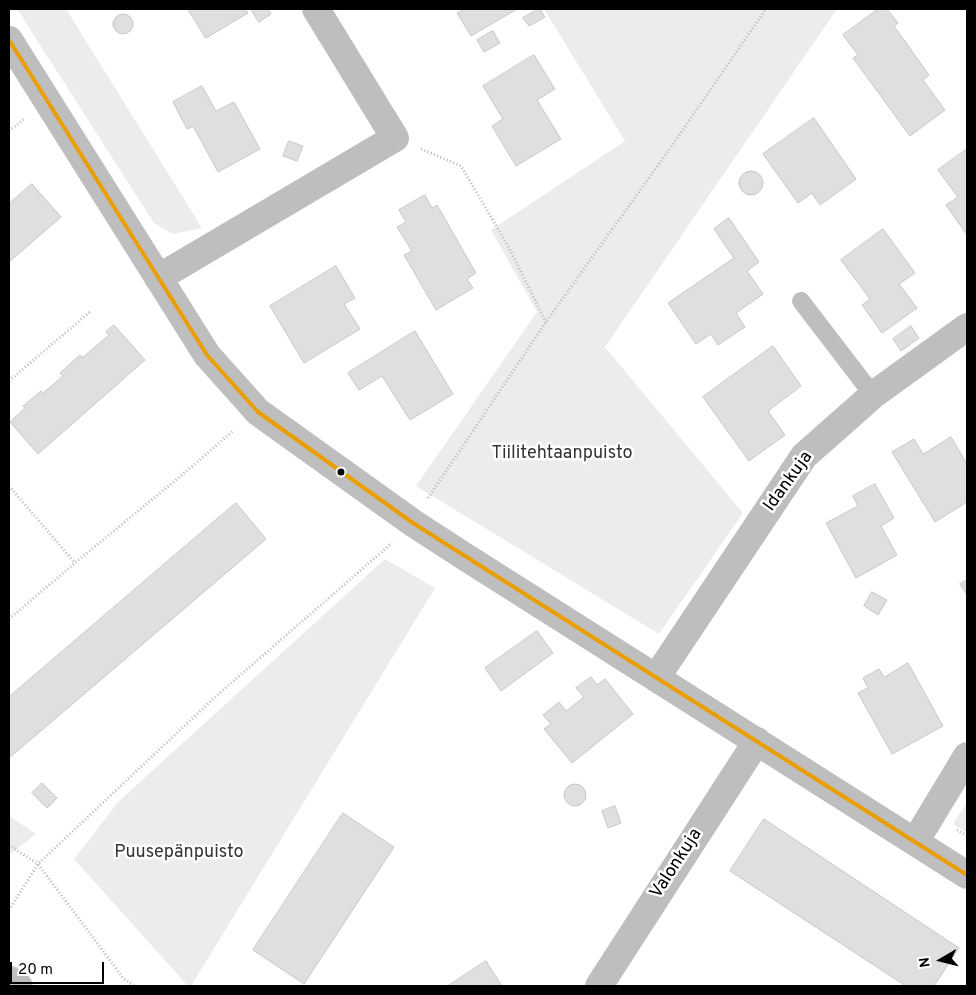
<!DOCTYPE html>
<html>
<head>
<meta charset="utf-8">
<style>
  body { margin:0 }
  #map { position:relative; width:976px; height:995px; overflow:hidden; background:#fff; font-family:Overpass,sans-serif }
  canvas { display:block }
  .frame { position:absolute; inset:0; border:10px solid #000; pointer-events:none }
  .north { position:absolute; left:916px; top:935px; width:50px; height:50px; -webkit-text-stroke:4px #fff; paint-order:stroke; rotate:262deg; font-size:14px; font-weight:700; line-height:20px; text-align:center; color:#000 }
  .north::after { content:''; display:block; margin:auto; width:18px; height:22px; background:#000; clip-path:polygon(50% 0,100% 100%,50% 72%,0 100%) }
  .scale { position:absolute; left:10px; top:962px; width:94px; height:22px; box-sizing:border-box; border:2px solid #000; border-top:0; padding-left:6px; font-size:15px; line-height:18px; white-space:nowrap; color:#000; -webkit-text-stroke:4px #fff; paint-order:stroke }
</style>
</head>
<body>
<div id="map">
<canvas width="976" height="995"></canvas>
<div class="frame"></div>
<div class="north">N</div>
<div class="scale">20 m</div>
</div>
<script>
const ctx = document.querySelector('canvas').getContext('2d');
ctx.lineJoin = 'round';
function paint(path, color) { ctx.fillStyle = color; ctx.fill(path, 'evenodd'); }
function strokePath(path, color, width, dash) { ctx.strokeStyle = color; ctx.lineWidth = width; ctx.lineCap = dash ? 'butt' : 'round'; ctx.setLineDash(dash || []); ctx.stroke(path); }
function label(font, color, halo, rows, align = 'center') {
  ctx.font = font + ' Overpass,sans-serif'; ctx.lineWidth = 5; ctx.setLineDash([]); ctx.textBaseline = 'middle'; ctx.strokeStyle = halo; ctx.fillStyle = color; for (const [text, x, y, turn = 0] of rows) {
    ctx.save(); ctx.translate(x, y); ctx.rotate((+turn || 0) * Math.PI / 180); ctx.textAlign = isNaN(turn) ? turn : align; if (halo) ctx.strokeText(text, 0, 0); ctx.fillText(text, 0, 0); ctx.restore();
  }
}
const green = new Path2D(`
  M 17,9 L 66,9 L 202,228 L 173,234 L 154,223 Z
  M 544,9 L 837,9 L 605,347 L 743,513 L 659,634 L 416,486 L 537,312 L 491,230 L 625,141 Z
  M 385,559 L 435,588 L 191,986 L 188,986 L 74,859 L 119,801 Z
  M 967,802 L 967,833 L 953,824 Z
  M 9,816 L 36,834 L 9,855 Z`);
const building = new Path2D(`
  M 188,9 L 245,9 L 248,13 L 206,38 Z
  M 251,9 L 268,9 L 271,14 L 259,22 Z
  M 462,9 L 517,9 L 471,36 L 457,13 L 463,10 Z
  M 538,9 L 540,9 L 545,17 L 529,26 L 523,18 Z
  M 878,9 L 887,9 L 898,23 L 894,26 L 929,75 L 923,80 L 945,110 L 910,136 L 853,58 L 858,55 L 843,35 Z
  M113 24a10 10 0 1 1 20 0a10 10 0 1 1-20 0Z
  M 493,31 L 500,43 L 484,52 L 477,40 Z
  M 534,55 L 555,89 L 537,100 L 561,139 L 516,166 L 492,126 L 503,119 L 483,86 Z
  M 202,86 L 216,111 L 234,102 L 260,149 L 218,172 L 193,126 L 187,129 L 173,102 Z
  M 814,118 L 856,179 L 820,205 L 812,193 L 798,203 L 763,154 Z
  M 289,141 L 303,146 L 297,161 L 283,156 Z
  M 967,149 L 967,235 L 946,205 L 958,197 L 938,170 Z
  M739 183a12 12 0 1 1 24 0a12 12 0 1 1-24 0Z
  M 32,184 L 61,217 L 9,262 L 9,204 Z
  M 425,195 L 432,208 L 437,205 L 476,273 L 467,279 L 473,288 L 436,310 L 404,255 L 412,251 L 397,227 L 406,222 L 399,210 Z
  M 729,218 L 759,262 L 747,271 L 763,294 L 736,313 L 745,327 L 718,345 L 711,334 L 696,344 L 668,303 L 734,258 L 714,229 Z
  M 883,229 L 915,273 L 899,284 L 917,308 L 882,333 L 862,305 L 870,299 L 841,260 Z
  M 336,266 L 355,298 L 344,304 L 360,329 L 304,363 L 270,306 Z
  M 114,325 L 145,360 L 38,454 L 10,422 L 25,408 L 23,406 L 41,391 L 43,393 L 63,376 L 60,373 L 80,355 L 82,358 L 109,335 L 106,332 Z
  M 911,326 L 919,338 L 901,351 L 893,339 Z
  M 415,331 L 453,394 L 410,420 L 382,376 L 359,390 L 348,373 Z
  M 773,346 L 801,386 L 768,411 L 785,435 L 749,461 L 703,397 Z
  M 951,437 L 967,464 L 967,502 L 935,522 L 892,452 L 914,439 L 923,454 Z
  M 875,484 L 894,518 L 881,526 L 897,555 L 856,578 L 826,523 L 858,506 L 853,496 Z
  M 236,503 L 266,539 L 9,758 L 9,697 Z
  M 967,580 L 967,595 L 960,584 Z
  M 872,592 L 887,600 L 878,615 L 864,606 Z
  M 537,631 L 553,653 L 501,691 L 485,668 Z
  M 908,663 L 943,726 L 892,754 L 858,693 L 868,688 L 863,678 L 879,669 L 884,677 Z
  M 591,677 L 597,685 L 605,679 L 633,714 L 572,763 L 544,729 L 551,724 L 543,715 L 559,702 L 566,711 L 584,697 L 576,688 Z
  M 42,783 L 57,798 L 47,808 L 32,793 Z
  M564 795a11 11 0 1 1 22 0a11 11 0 1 1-22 0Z
  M 615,806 L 621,823 L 608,828 L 602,811 Z
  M 343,813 L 394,847 L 304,984 L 253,950 Z
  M 764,819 L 959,948 L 934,986 L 906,986 L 730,871 Z
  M 486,961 L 502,986 L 448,986 Z`);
const path = new Path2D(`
  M 9,131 L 24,119
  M 421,149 L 461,166 L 508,246 L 546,322
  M 9,381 L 91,311
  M 9,486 L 75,563
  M 428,498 L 546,322 L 671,147 L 766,9
  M 9,619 L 75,563 L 194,465 L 234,430
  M 957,830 L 967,836
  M 9,845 L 38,864 L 124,979 L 135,986
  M 9,910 L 38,864 L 214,698 L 392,543`);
const lane = new Path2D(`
  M 801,301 L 873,395`);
const street = new Path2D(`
  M 9,40 L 207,355 L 258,412 L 413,523 L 467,558 L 967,875
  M 158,278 L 395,138 L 316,9
  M 656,678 L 804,456 L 873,395 L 967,327
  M 915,842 L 967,756
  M 599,986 L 757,741`);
const primary = new Path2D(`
  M 9,980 L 18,986`);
const bus1 = new Path2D(`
  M 9,40 L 207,355 L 258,412 L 413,523 L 967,875`);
const markers = [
  [341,472,4.5,"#000"]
];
const parkNames = [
  ["Tiilitehtaanpuisto",562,454],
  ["Puusepänpuisto",179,853]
];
const streetNames = [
  ["Idankuja",789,482,-54],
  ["Valonkuja",677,864,-57]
];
paint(green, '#ececec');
paint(building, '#dfdfdf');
strokePath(building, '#c7c7c7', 1);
strokePath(primary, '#dbdbdb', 30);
strokePath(path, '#b9b9b9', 3, [1, 2.5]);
strokePath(lane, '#bebebe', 18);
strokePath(street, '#bebebe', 28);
strokePath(primary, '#bebebe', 28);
strokePath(bus1, '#eb9e00', 4);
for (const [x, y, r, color] of markers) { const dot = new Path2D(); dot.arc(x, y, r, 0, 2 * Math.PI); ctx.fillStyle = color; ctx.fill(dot); strokePath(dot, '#fff', 2); }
label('18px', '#333', '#fff', parkNames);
label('18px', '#000', '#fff', streetNames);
</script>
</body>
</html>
